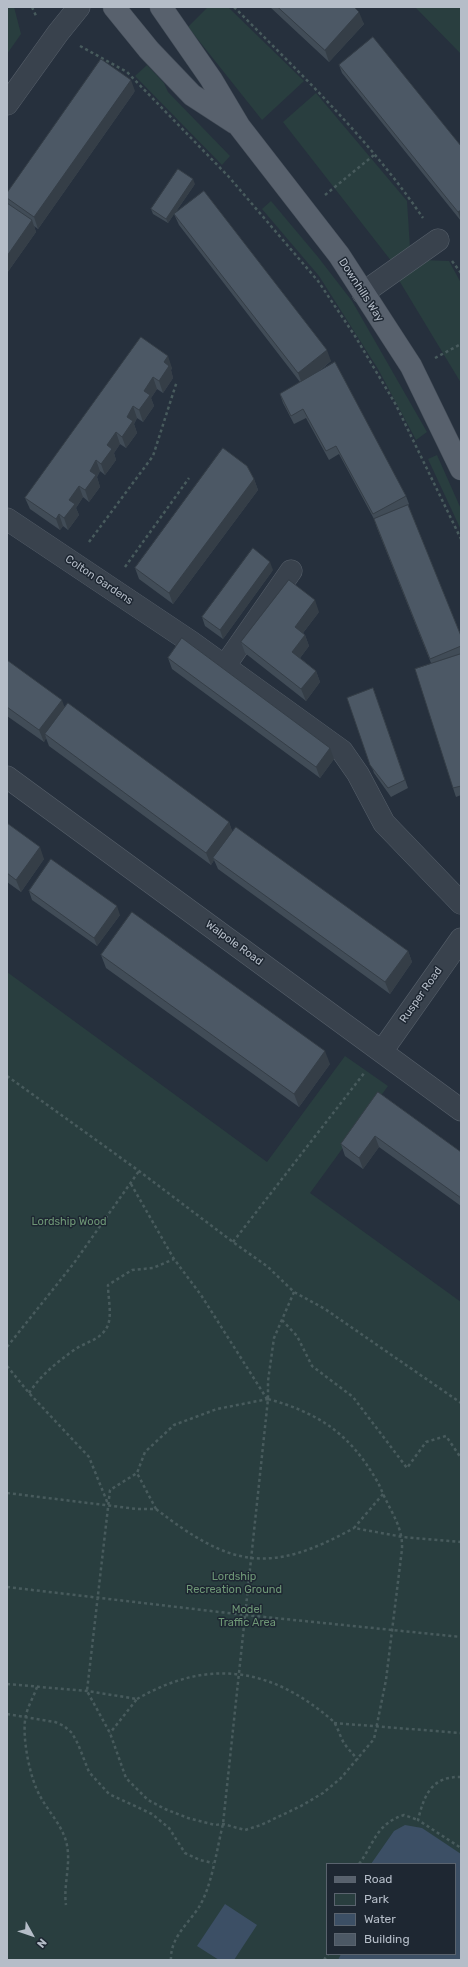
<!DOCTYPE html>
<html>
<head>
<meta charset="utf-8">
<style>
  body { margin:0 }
  #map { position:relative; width:468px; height:1967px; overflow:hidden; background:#26303d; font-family:Rubik,sans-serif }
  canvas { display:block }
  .frame { position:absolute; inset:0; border:8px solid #b5bdc8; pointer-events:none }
  .legend { position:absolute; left:326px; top:1863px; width:130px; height:92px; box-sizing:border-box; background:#1e2732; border:1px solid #5a636e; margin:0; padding:5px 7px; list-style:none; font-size:12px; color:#b5bdc8 }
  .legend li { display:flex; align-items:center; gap:8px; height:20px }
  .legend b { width:20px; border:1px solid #5a636e }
  .north { position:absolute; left:12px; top:1915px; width:40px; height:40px; -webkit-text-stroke:3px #1e2732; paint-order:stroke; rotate:130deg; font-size:11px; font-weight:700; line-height:16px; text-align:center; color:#b5bdc8 }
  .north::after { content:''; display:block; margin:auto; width:14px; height:18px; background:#b5bdc8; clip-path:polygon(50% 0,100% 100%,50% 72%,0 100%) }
</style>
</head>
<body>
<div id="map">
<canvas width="468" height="1967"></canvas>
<div class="frame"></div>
<ul class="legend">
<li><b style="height:5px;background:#58616d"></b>Road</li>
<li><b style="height:11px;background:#293e3f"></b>Park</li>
<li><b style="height:11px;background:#3c4f65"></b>Water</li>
<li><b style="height:11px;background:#4c5865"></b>Building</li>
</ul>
<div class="north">N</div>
</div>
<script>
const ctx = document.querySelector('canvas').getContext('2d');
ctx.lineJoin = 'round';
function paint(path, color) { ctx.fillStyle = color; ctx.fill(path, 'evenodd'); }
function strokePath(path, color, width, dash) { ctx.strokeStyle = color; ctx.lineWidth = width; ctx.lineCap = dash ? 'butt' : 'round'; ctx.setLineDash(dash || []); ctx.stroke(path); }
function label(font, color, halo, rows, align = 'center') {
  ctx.font = font + ' Rubik,sans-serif'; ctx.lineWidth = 3; ctx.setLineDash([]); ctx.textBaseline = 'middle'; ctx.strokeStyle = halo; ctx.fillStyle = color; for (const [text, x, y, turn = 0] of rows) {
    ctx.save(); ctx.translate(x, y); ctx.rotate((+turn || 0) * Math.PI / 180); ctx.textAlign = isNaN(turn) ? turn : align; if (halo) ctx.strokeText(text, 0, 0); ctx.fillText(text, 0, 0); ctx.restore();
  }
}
const green = new Path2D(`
  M 7,7 L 14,7 L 21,34 L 7,54 Z
  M 208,7 L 228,7 L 304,81 L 262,120 L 188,27 Z
  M 415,7 L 461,7 L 461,54 Z
  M 147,65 L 164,83 L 168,92 L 230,156 L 222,165 L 135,76 Z
  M 316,93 L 407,201 L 410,248 L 392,262 L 283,122 Z
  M 271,201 L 318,257 L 352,301 L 427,432 L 416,440 L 378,369 L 319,276 L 262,209 Z
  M 421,260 L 449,261 L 461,283 L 461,383 L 397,277 Z
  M 437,455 L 461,509 L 461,530 L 428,459 Z
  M 7,972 L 267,1162 L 345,1056 L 388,1086 L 310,1193 L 461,1302 L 461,1960 L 7,1960 ZM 327,1864 L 455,1864 L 455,1954 L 327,1954 Z`);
const water = new Path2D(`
  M 405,1825 L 422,1828 L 461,1854 L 461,1960 L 338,1960 L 341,1954 L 455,1954 L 455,1864 L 371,1864 L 394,1831 Z
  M 225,1904 L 257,1925 L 234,1960 L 219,1960 L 197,1946 Z`);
const path = new Path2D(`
  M 32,7 L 37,18
  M 234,7 C 301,74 370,140 423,218
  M 80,46 L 127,72 L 229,177 L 318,281 L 355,336 L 396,405 L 461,539
  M 325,195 L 374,155
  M 452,261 L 461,273
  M 435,358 L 461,344
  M 89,542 L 153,456 L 177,381
  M 125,567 L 189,478
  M 7,1076 L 139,1171 L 233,1242 L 268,1267 L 294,1292 L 325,1309 L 461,1403
  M 131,1184 L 174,1259 L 201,1295 L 267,1399
  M 233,1242 L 365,1072
  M 282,1320 L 297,1336 L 312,1366 L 353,1397 L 407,1468 L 426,1442 L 446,1436 L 461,1458
  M 7,1347 L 74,1263 L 139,1171
  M 7,1366 L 29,1393 L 89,1457 L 108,1504
  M 29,1393 C 41,1375 56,1363 74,1350 C 85,1342 102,1340 108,1325 C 112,1314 108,1297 108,1285 L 132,1270 L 153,1268 L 174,1259
  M 268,1399 C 319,1413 350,1434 377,1481 C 380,1486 382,1492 385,1498 C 393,1515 403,1529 402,1549 L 386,1680 L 374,1739 L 341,1778 L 323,1793 L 301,1806 L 261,1825 L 245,1830 L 223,1824 L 215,1825 L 188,1818 L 165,1809 L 148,1800 L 126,1778 L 110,1733 L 87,1691 L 110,1490 L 137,1473 L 145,1452 L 174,1425 L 217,1409 Z
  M 7,1493 L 137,1509 L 156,1509 L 137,1473
  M 383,1494 L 354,1528 L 403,1537 L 461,1542
  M 156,1509 C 231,1567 269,1575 354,1528
  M 7,1587 L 245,1615 L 461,1637
  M 7,1684 L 87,1691 L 137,1699 L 110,1733
  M 37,1687 C 34,1696 28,1706 26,1715 C 21,1735 30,1779 40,1796 C 48,1811 61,1824 66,1841 C 72,1863 63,1884 66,1905
  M 137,1699 C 208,1658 271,1667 333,1721 C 338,1727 340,1737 344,1743 C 348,1749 353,1754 358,1760
  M 7,1714 L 55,1722 L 64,1726 L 72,1733 L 78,1744 L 89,1772 L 109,1794 L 152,1814 L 169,1828 L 185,1853 L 200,1860 L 213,1863
  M 334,1723 L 461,1733
  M 461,1777 C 431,1776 424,1796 418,1820 L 461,1848
  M 359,1864 C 375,1842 376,1824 404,1815 L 418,1820
  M 171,1960 C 170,1938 188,1924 199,1907 C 212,1886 217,1848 223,1824 L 268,1399 L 268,1381 L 274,1338 L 294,1292
  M 324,1960 L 328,1954`);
const minor = new Path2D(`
  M 7,104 L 58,33 L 79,7
  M 363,293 L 438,240
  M 7,519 L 191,642 L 342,751 L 358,774 L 384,823 L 461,903
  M 224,667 L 291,571
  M 7,777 L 461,1110
  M 382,1051 L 461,939`);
const major = new Path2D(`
  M 114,7 L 149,50 L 192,95 L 235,123
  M 161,7 L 211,79 L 239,126 L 339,255 L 411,366 L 461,469`);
const wall = new Path2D(`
  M 270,7 L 354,7 L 364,24 L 329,62 Z
  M 339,65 L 461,146 L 461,221 L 342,73 Z
  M 135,91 L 38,229 L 34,226 L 36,232 L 7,273 L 7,193 Z
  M 195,184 L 175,213 L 331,361 L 317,373 L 406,496 L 409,504 L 408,505 L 461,636 L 461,795 L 456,797 L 453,788 L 431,663 L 377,528 L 374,519 L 339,454 L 329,460 L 306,418 L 294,424 L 283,403 L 280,394 L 300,382 L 179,225 L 174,214 L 168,223 L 153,214 L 151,209 Z
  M 141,337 L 172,368 L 171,370 L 173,378 L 163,393 L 157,389 L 151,398 L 154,406 L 143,422 L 137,418 L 134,424 L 137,433 L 126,448 L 120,444 L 114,453 L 116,460 L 105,475 L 100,471 L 97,477 L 100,487 L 89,502 L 83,497 L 76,508 L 79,515 L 68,530 L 63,526 L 60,530 L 30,509 L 25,498 Z
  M 254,479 L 258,490 L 173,604 L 139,579 L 135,568 Z
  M 273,570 L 223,639 L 205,626 L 202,617 Z
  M 319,612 L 303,633 L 305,635 L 309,646 L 300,658 L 316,671 L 320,682 L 306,701 L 245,653 L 241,642 Z
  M 168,658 L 334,759 L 320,778 L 172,669 Z
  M 7,660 L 65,707 L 229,822 L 232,831 L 408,951 L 412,962 L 390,994 L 218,869 L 214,860 L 211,865 L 49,746 L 46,738 L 44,742 L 7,716 Z
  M 373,688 L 408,788 L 391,797 L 374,773 L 347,698 Z
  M 7,823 L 44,859 L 21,892 L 7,882 Z
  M 29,891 L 120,915 L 97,946 L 32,900 Z
  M 101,955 L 330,1064 L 299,1107 L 106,968 Z
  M 378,1092 L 461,1152 L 461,1206 L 379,1147 L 363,1169 L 345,1156 L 341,1144 Z`);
const shadedWall = new Path2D(`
  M 359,12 L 364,24 L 329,62 L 325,50 Z
  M 131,80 L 135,91 L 38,229 L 34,217 Z
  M 193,179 L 195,184 L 168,223 L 166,219 Z
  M 461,210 L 461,221 L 458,212 Z
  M 32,220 L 36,232 L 7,273 L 7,256 Z
  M 327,350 L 331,361 L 302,384 L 298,373 Z
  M 168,356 L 172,368 L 171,370 L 173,378 L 163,393 L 159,381 L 164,362 Z
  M 153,377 L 157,389 L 151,398 L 154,406 L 143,422 L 139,410 L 144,391 Z
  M 133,406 L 137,418 L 134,424 L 137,433 L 126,448 L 122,437 L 127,417 Z
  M 116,432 L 120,444 L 114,453 L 116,460 L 105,475 L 101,464 L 107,445 Z
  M 96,460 L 100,471 L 97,477 L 100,487 L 89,502 L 85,490 L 90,471 Z
  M 254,479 L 258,490 L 173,604 L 169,593 Z
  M 79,486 L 83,497 L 76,508 L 79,515 L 68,530 L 64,518 L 69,500 Z
  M 59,514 L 63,526 L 60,530 L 56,519 Z
  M 270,562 L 273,570 L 223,639 L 220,630 Z
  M 315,600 L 319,612 L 299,638 L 295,627 Z
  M 305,635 L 309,646 L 296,663 L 292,652 Z
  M 316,671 L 320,682 L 306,701 L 301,689 Z
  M 62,700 L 66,711 L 45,734 L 46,738 L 44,742 L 39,730 Z
  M 330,748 L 334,759 L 320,778 L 316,767 Z
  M 229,822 L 233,834 L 213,858 L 214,860 L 211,865 L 206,853 Z
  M 40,847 L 44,859 L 21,892 L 16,880 Z
  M 117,906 L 120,915 L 97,946 L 94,938 Z
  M 408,951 L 412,962 L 390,994 L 385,982 Z
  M 325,1051 L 330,1064 L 299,1107 L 294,1094 Z
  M 375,1136 L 379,1147 L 363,1169 L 359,1158 Z`);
const building = new Path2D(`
  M 278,7 L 354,7 L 359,12 L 325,50 Z
  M 373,37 L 461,146 L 461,210 L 458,212 L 339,65 Z
  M 101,59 L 131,80 L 34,217 L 7,198 L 7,193 Z
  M 178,169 L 193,179 L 166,219 L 151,209 Z
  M 204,191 L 327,350 L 298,373 L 174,214 Z
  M 7,203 L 32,220 L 7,256 Z
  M 141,337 L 168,356 L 164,362 L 169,366 L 159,381 L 153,377 L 144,391 L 150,395 L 139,410 L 133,406 L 127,417 L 133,421 L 122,437 L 116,432 L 107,445 L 112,449 L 101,464 L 96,460 L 90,471 L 96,475 L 85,490 L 79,486 L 69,500 L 75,504 L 64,518 L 59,514 L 56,519 L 25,498 Z
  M 335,362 L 406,496 L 373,514 L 336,446 L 326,451 L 303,409 L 291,416 L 280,394 Z
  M 223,448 L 247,466 L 254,479 L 169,593 L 135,568 Z
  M 408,505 L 461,636 L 461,646 L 430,659 L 374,519 Z
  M 253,548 L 270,562 L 220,630 L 202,617 Z
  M 289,580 L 315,600 L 295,627 L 305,635 L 292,652 L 316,671 L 301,689 L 241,642 Z
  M 182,638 L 330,748 L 316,767 L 168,658 Z
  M 461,654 L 461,786 L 453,788 L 415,669 Z
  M 7,660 L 62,700 L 39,730 L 7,707 Z
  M 373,688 L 405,780 L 388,788 L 370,765 L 347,698 Z
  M 68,703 L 229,822 L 206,853 L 45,734 Z
  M 7,823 L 40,847 L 16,880 L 7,873 Z
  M 236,827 L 408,951 L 385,982 L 213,858 Z
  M 51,859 L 117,906 L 94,938 L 29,891 Z
  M 132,912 L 325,1051 L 294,1094 L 101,955 Z
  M 378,1092 L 461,1152 L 461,1198 L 375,1136 L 359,1158 L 341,1144 Z`);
const streetNames = [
  ["Downhills Way",361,290,57],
  ["Colton Gardens",99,580,34],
  ["Walpole Road",234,943,36],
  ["Rusper Road",421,995,-55]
];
const parkNames = [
  ["Lordship Wood",69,1222],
  ["Lordship",234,1577],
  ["Recreation Ground",234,1590],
  ["Model",247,1610],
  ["Traffic Area",247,1623]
];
paint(green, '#293e3f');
paint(water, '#3c4f65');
strokePath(minor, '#57606b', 23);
strokePath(major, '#424b56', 23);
strokePath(path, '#485b5d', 2.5, [3, 3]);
strokePath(minor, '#39424d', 22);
strokePath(major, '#58616d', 22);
paint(wall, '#414c57');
paint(shadedWall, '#353e47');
paint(building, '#4c5865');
strokePath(building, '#353e47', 1);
label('11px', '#b5bdc8', '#1e2732', streetNames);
label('11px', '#6e9776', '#1e2732', parkNames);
</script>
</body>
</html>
